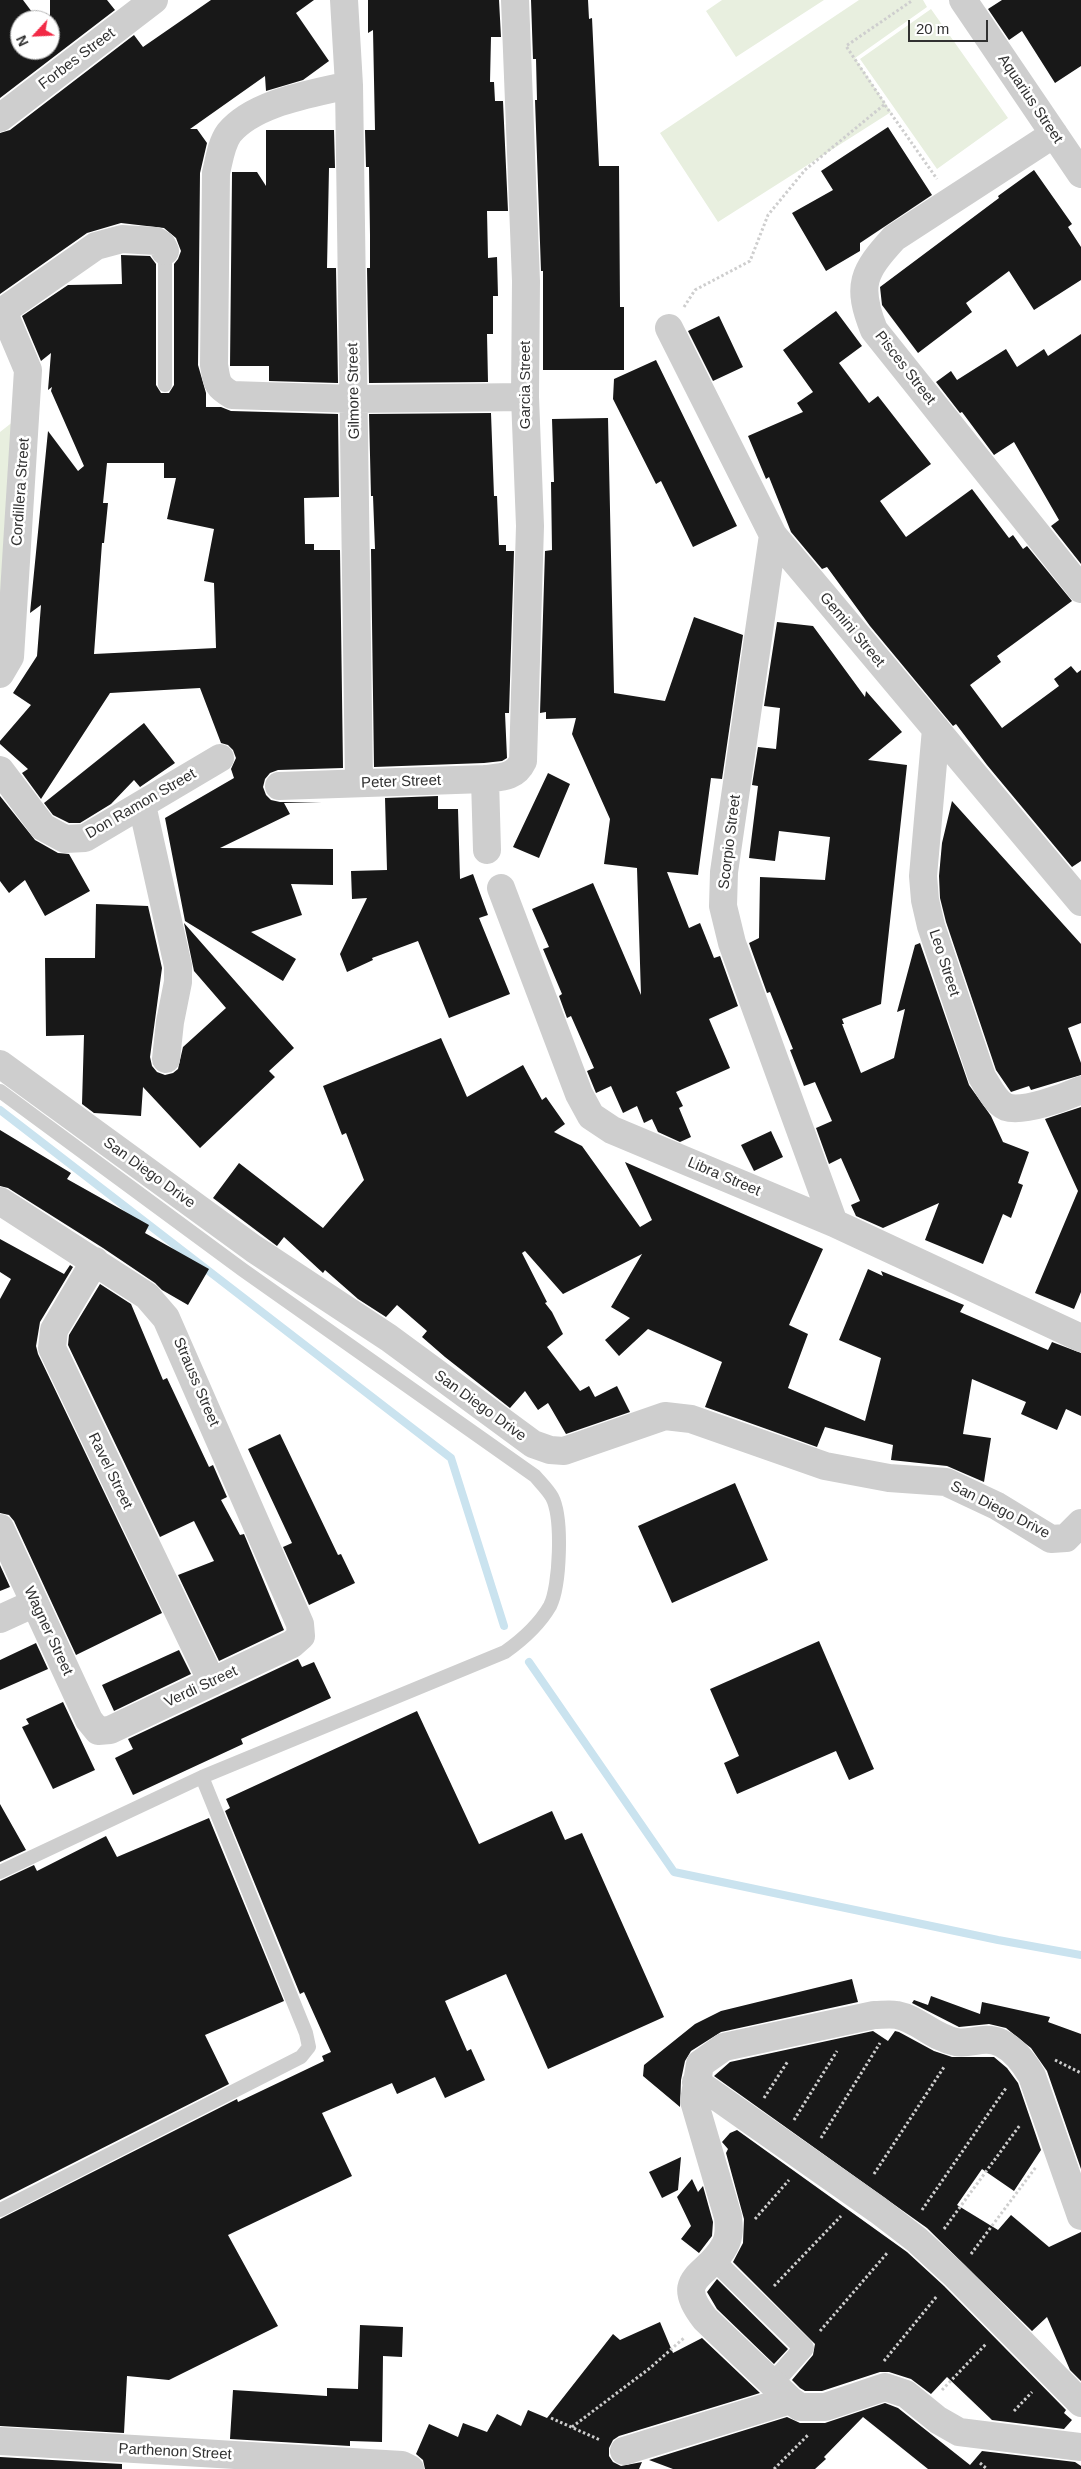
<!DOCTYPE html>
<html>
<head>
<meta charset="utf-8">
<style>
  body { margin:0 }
  #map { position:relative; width:1081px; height:2469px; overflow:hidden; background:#fff; font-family:Helvetica,sans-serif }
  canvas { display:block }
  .north { position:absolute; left:10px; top:10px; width:50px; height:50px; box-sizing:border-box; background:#fff; border:1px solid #adadad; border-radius:50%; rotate:245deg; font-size:14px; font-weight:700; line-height:20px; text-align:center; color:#313131 }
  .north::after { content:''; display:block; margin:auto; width:18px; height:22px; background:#f22a46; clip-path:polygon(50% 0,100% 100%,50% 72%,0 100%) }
  .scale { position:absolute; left:908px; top:20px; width:80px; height:22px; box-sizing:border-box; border:2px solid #313131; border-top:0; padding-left:6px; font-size:15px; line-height:18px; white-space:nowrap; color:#313131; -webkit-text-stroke:4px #fff; paint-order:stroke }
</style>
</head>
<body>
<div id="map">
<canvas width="1081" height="2469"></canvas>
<div class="north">N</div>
<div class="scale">20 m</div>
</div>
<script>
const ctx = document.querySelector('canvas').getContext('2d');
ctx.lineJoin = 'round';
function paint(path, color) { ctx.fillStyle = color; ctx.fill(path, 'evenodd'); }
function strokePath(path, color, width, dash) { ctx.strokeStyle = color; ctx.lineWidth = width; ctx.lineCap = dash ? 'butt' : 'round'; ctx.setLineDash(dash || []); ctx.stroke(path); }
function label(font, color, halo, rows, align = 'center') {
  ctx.font = font + ' Helvetica,sans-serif'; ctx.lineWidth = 5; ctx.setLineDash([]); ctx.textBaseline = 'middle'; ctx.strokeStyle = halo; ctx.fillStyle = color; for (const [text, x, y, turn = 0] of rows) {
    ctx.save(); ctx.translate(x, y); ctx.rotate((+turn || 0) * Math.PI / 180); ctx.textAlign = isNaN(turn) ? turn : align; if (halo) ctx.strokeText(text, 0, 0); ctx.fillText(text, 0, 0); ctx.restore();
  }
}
const green = new Path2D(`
  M 722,0 L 824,0 L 736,57 L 706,11 Z
  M 859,0 L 923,0 L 927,7 L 855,58 L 891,112 L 718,222 L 660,133 Z
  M 931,9 L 1008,118 L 937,169 L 860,59 Z
  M 19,417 L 0,604 L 0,432 Z`);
const stream = new Path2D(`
  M 0,1110 L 451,1458 L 504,1626
  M 529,1662 L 674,1872 L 998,1940 L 1081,1955`);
const building = new Path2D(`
  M 0,0 L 23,0 L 38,20 L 20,20 L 20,50 L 50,50 L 50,0 L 107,0 L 115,10 L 0,98 Z
  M 211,0 L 314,0 L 296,13 L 329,61 L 303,80 L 266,91 L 265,76 L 190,129 L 197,129 L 207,143 L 200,173 L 198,365 L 206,393 L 206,407 L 221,407 L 231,411 L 338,414 L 339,497 L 304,498 L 305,544 L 314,544 L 314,550 L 340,550 L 343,768 L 278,770 L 270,773 L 265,779 L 263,787 L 266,795 L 271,800 L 280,802 L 322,802 L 284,803 L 290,814 L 220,848 L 333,849 L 333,885 L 291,884 L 302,915 L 251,932 L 296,959 L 283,981 L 185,921 L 165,818 L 234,778 L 231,769 L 236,758 L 233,750 L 228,745 L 221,743 L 200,688 L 110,693 L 41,799 L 22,773 L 28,769 L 0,744 L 0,741 L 31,705 L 13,693 L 37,656 L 41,605 L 30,613 L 48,431 L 78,471 L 84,466 L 51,391 L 52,387 L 48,390 L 51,353 L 41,361 L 22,316 L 68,285 L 122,284 L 121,255 L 150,256 L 156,264 L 156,385 L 161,393 L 169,393 L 174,385 L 174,264 L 178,259 L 181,251 L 176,238 L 164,228 L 121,223 L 87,233 L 0,294 L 0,133 L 10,130 L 134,35 L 143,47 ZM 107,463 L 164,463 L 164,478 L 176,478 L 167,519 L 214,529 L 204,581 L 214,583 L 216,648 L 94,654 L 102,543 L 104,543 L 108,503 L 103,503 Z
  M 368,0 L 499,0 L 501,37 L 491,37 L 490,82 L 494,82 L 495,101 L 503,101 L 508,211 L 487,211 L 488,258 L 497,257 L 498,296 L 493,296 L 493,334 L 487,334 L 488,382 L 369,383 L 367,268 L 370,268 L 370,235 L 369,167 L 366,167 L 365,130 L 375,130 L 373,30 L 368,33 Z
  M 531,0 L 588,0 L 589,19 L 592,18 L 599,166 L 619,166 L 620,307 L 624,307 L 624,370 L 543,370 L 543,271 L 541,271 L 535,100 L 537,100 L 536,59 L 533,59 Z
  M 1002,0 L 1081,0 L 1081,66 L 1055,83 L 1022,31 L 1009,40 L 988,9 Z
  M 888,127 L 932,195 L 860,243 L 860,251 L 826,271 L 792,213 L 833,190 L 821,171 Z
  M 266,130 L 334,130 L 335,168 L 329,168 L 327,268 L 336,268 L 338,383 L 269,381 L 269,366 L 230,366 L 232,175 L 232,172 L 257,172 L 266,186 Z
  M 1034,170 L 1072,224 L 1068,227 L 1081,247 L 1081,280 L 1034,310 L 1009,271 L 966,303 L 972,312 L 918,353 L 882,305 L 880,287 L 999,198 L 998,196 Z
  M 836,311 L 862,346 L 839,363 L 869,403 L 878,396 L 931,464 L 880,501 L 906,537 L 972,489 L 1009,538 L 1013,535 L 1023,549 L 1027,546 L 1072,601 L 997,656 L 1001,662 L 970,685 L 1002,728 L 1059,686 L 1054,679 L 1071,666 L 1077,673 L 1081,670 L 1081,861 L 1072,867 L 987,765 L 956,724 L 953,726 L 870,626 L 827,567 L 822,569 L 791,532 L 769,477 L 766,479 L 748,436 L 803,412 L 797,403 L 813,392 L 783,350 Z
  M 719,316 L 743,367 L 713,381 L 688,331 Z
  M 1081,334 L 1081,564 L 1051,526 L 1059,520 L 1014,442 L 994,455 L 962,412 L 960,413 L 936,382 L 951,371 L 957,380 L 1006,349 L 1017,367 L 1044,349 L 1048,356 Z
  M 656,360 L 737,526 L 693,547 L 661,481 L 656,484 L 613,399 L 614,379 Z
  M 491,413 L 494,496 L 497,496 L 499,545 L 506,545 L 506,551 L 514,551 L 509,713 L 505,713 L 507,758 L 502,761 L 484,763 L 374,767 L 371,549 L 375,549 L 373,496 L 371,496 L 369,414 Z
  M 608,418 L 614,693 L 665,701 L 694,617 L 743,635 L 722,779 L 711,778 L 698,875 L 667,872 L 689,928 L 700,923 L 714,958 L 720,956 L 738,1006 L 709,1019 L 730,1068 L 676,1092 L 683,1106 L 679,1108 L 691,1137 L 680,1142 L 658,1132 L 652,1119 L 644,1123 L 637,1106 L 623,1113 L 611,1086 L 596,1093 L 587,1071 L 594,1068 L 571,1016 L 567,1018 L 559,996 L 562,994 L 543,949 L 549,947 L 532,909 L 593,883 L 641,995 L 637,868 L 604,864 L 610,819 L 572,734 L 576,718 L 546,719 L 546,712 L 540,713 L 545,551 L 552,550 L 551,482 L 554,482 L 552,419 Z
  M 777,622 L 813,626 L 865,697 L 866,691 L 902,732 L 868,760 L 907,765 L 881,1004 L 842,1019 L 844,1024 L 842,1024 L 861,1073 L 894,1058 L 905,1009 L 897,1012 L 915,945 L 920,943 L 969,1085 L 991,1116 L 1003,1142 L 1029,1152 L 1018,1183 L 1023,1185 L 1011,1218 L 1003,1214 L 983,1264 L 925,1240 L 939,1203 L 883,1228 L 856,1216 L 851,1205 L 860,1201 L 841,1158 L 829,1164 L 816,1128 L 832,1121 L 815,1082 L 804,1086 L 790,1050 L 793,1049 L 770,992 L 767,993 L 749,943 L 759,938 L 760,877 L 825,880 L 830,837 L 779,831 L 775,861 L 749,858 L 758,786 L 752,785 L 758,747 L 776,749 L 780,708 L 764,706 Z
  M 144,723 L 175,763 L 140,787 L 134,780 L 111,804 L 80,823 L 69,823 L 53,815 L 44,803 Z
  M 548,773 L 570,784 L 539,858 L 513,847 Z
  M 0,796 L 35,840 L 58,853 L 69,854 L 90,891 L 45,916 L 25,880 L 9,893 L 0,881 Z
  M 438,796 L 438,809 L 458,809 L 460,879 L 473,874 L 488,915 L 479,918 L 510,994 L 449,1018 L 418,941 L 372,958 L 373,960 L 347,972 L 340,954 L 367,898 L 352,899 L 351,871 L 387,870 L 385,798 Z
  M 952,801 L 1081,944 L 1081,1023 L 1068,1028 L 1081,1063 L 1081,1075 L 1031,1090 L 1029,1086 L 1011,1092 L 996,1070 L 946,922 L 940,898 L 939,876 L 942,843 Z
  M 96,904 L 148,906 L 162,968 L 150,1057 L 152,1066 L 157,1072 L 165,1075 L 173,1073 L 178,1069 L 183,1047 L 226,1008 L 194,971 L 184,923 L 294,1048 L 269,1071 L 275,1077 L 200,1148 L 143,1087 L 141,1116 L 94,1113 L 82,1104 L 84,1035 L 46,1036 L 45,958 L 95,958 Z
  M 441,1038 L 467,1097 L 523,1065 L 542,1100 L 546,1097 L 565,1124 L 554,1132 L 582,1146 L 640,1227 L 652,1220 L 625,1162 L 823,1249 L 789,1325 L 808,1334 L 788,1388 L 865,1421 L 881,1358 L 839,1340 L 868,1269 L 883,1276 L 881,1271 L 964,1305 L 960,1312 L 1048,1350 L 1052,1342 L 1081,1353 L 1081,1416 L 1066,1409 L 1057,1430 L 1021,1414 L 1026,1402 L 972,1379 L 963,1434 L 991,1438 L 984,1482 L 947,1466 L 891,1460 L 893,1445 L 825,1427 L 817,1447 L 705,1407 L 722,1362 L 648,1329 L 619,1356 L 605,1340 L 630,1318 L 611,1307 L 642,1254 L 563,1294 L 525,1251 L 522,1253 L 547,1302 L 545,1303 L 552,1312 L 563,1334 L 547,1347 L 580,1391 L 589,1386 L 595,1397 L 617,1386 L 630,1412 L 566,1434 L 548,1403 L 538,1410 L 525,1391 L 510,1408 L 445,1357 L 422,1337 L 427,1331 L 397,1305 L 386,1317 L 358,1299 L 325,1270 L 323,1273 L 284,1237 L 277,1246 L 213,1198 L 239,1163 L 323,1228 L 364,1180 L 346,1133 L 342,1135 L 323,1086 Z
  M 1081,1107 L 1081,1292 L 1074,1309 L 1035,1293 L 1078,1191 L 1045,1119 Z
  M 0,1130 L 71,1173 L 67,1179 L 149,1225 L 145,1233 L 209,1269 L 188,1305 L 162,1290 L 155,1283 L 103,1248 L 8,1188 L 0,1186 Z
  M 771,1131 L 783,1157 L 754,1171 L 741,1145 Z
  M 0,1239 L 64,1274 L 70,1265 L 73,1267 L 40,1322 L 36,1346 L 38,1354 L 162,1613 L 76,1655 L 14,1521 L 9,1515 L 0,1513 L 0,1299 L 11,1279 L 0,1272 Z
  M 100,1284 L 131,1304 L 163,1380 L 167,1378 L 209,1467 L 213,1465 L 227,1497 L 221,1500 L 240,1535 L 244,1534 L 284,1630 L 219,1661 L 178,1575 L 214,1561 L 194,1521 L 160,1537 L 68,1345 L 69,1335 Z
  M 280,1434 L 338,1555 L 341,1554 L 355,1583 L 309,1605 L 283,1547 L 292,1543 L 248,1449 Z
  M 735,1483 L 768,1560 L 672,1603 L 638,1526 Z
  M 0,1565 L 10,1587 L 0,1591 Z
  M 819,1641 L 874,1769 L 849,1780 L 836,1751 L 737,1794 L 724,1763 L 739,1756 L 710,1689 Z
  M 36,1643 L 48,1669 L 0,1690 L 0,1660 Z
  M 179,1650 L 191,1674 L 114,1711 L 102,1685 Z
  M 298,1659 L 302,1667 L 314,1662 L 331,1698 L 241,1739 L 243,1744 L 133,1795 L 115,1758 L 133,1749 L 128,1739 Z
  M 63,1702 L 95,1770 L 53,1789 L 22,1727 L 29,1724 L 26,1719 Z
  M 417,1711 L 479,1844 L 552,1811 L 565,1840 L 582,1833 L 664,2017 L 548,2069 L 506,1974 L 445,2001 L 467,2051 L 471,2049 L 485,2080 L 445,2098 L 435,2077 L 397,2094 L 392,2083 L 322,2113 L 352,2176 L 228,2235 L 278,2326 L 169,2380 L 127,2376 L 124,2433 L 0,2426 L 0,2219 L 237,2099 L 238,2102 L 324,2061 L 322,2056 L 331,2052 L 304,1992 L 300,1994 L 225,1811 L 230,1808 L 226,1799 Z
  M 0,1804 L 26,1850 L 0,1862 Z
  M 209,1818 L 284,2001 L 205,2035 L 229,2084 L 0,2200 L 0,1881 L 34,1865 L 37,1871 L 106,1836 L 117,1857 Z
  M 852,1979 L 858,2002 L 721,2032 L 691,2051 L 685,2061 L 681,2080 L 680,2107 L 643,2076 L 644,2065 L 695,2024 L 721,2011 Z
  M 931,1996 L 980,2014 L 982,2002 L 1050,2017 L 1048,2022 L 1081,2034 L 1081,2169 L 1047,2071 L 1031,2048 L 1006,2028 L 989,2024 L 959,2027 L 912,2003 L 914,2000 L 928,2005 Z
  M 873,2031 L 888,2041 L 895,2031 L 899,2032 L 934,2051 L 952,2057 L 994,2057 L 1007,2068 L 1018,2083 L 1041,2150 L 1014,2191 L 982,2169 L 957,2205 L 998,2230 L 1011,2215 L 1049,2247 L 1081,2232 L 1081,2381 L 1070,2370 L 1047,2317 L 1032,2331 L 927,2228 L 714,2076 L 730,2062 Z
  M 737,2130 L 907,2252 L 944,2286 L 1066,2410 L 1064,2413 L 1072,2420 L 1064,2429 L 992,2420 L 947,2377 L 931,2394 L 911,2379 L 889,2372 L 880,2372 L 822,2391 L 805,2391 L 800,2388 L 792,2380 L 813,2355 L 815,2344 L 733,2262 L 743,2243 L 744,2219 L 726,2153 L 728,2149 L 722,2142 L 730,2133 Z
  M 681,2157 L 678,2190 L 662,2198 L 649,2172 Z
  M 692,2179 L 698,2192 L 703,2186 L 713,2222 L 712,2236 L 699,2253 L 681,2239 L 691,2226 L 677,2197 Z
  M 717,2279 L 788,2349 L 774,2364 L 717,2309 L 707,2292 Z
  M 660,2322 L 673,2353 L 702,2338 L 760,2393 L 619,2436 L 613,2440 L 609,2448 L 609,2456 L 613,2462 L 621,2466 L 642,2462 L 639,2469 L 425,2469 L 423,2460 L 416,2454 L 429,2424 L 458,2437 L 463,2423 L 487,2432 L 497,2414 L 521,2426 L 528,2410 L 547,2418 L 613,2334 L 620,2340 Z
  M 360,2325 L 403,2327 L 402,2357 L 383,2356 L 382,2442 L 350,2441 L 350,2446 L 230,2439 L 233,2390 L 327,2396 L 327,2388 L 358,2389 Z
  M 885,2403 L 898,2408 L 970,2465 L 982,2451 L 1075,2462 L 1081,2466 L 1081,2469 L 928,2469 L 863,2417 L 824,2457 L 826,2459 L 815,2469 L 673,2469 L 649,2460 L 787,2417 L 800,2423 L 825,2423 Z
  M 0,2457 L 122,2464 L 122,2469 L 0,2469 Z`);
const path = new Path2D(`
  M 885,105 L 937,179
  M 684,307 L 695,290 L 750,261 L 768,215 L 805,170 L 885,104 L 846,46 L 913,0
  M 1055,2060 L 1081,2073
  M 764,2098 L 788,2061
  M 794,2120 L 837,2051
  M 821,2138 L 880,2043
  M 874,2174 L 944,2067
  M 922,2210 L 1006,2088
  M 755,2219 L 789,2180
  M 944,2229 L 1020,2125
  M 971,2254 L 1036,2167
  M 774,2286 L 841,2216
  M 820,2331 L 888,2252
  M 884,2361 L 937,2296
  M 942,2390 L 986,2344
  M 1014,2411 L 1032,2392
  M 551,2418 L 600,2440
  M 572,2427 L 650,2368 L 685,2337
  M 980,2463 L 987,2469
  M 774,2469 L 808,2435`);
const service = new Path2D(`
  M 165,385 L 165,251
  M 0,1091 L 243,1270 L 535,1476 C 541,1483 548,1490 552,1497 C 563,1518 560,1586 550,1606 C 539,1625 522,1640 505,1652 L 202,1777 L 0,1872
  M 0,2210 L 301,2057 L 309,2047 L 306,2033 L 202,1777`);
const pedestrian = new Path2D(`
  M 714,2260 L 804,2348 L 773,2383`);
const minor = new Path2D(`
  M 344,0 L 349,85 L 359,783
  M 963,0 L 1081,174
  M 349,85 C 312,94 255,102 229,133 C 221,144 219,161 216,173 L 214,365 C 217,382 216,386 232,395 L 354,399 L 525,397
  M 0,118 L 154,0
  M 1054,134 L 894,238 C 863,272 856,285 874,330 L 1081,589
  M 0,313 L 96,246 L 122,239 L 156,241 L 162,245 L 165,251
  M 669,328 L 773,535 L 1081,902
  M 773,535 L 724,872 L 723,906 L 732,943 L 834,1223
  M 0,674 L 10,657 L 28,370 L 3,311
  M 936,729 L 923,876 L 925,900 L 931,926 L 982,1077 C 988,1086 995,1102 1006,1107 C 1023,1113 1065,1097 1081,1090
  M 0,770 L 43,827 L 65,839 L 85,838 L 220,758
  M 485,779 L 487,850
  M 279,786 L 485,779 C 501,777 515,778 523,761 L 530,526 L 525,397 L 526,281 L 515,0
  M 142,805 L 178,966 L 178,982 L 170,1022 L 166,1059
  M 501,888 L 579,1094 L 591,1116 L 612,1130 L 834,1223 L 1081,1338
  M 0,1064 L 254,1249 L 389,1338 L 533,1444 L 550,1450 L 564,1451 L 665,1416 L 691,1419 L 825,1466 L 889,1478 L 946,1482 L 997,1506 L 1051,1539 L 1066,1538 L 1081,1523
  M 0,1201 L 147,1296 L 166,1318 L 300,1624 L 301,1636 L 292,1644 L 110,1730 L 98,1731 L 89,1720 L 0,1528
  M 95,1261 L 54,1330 L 52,1348 L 212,1682
  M 0,1619 L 35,1603
  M 696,2082 L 878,2210 L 917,2240 L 955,2275 L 1081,2403
  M 790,2400 L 705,2319 C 671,2276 708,2278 725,2245 C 730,2236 729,2226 728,2217 L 694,2101 L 700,2064 L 724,2047 L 874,2015 C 881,2015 890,2014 897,2015 C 918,2019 934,2038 956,2042 C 970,2045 984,2035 1001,2043 C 1015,2050 1025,2064 1032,2076 L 1081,2216
  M 0,2441 L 402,2465 L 410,2469
  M 624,2451 L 790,2400 L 800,2407 L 825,2407 L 885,2387 L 906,2394 L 938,2420 L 959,2432 L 1081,2447`);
const streetNames = [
  ["Forbes Street",77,59,-37],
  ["Aquarius Street",1030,99,56],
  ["Pisces Street",905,368,52],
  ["Garcia Street",526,385,-90],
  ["Gilmore Street",354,391,-91],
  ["Cordillera Street",21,492,-86],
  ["Gemini Street",852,630,50],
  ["Peter Street",401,782,-2],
  ["Don Ramon Street",141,804,-30],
  ["Scorpio Street",730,842,-83],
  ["Leo Street",944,963,72],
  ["San Diego Drive",149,1173,36],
  ["Libra Street",724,1177,23],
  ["Strauss Street",196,1382,67],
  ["San Diego Drive",480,1406,36],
  ["Ravel Street",110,1471,64],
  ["San Diego Drive",1000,1510,27],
  ["Wagner Street",48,1631,65],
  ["Verdi Street",201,1687,-25],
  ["Parthenon Street",175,2452,3]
];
paint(green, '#e8efdf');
strokePath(stream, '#cae3ef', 8);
paint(building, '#181818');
strokePath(path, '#cecece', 3, [2.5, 2.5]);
strokePath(service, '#cecece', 14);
strokePath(pedestrian, '#cecece', 20);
strokePath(minor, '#cecece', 28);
label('15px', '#313131', '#fff', streetNames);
</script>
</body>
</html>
